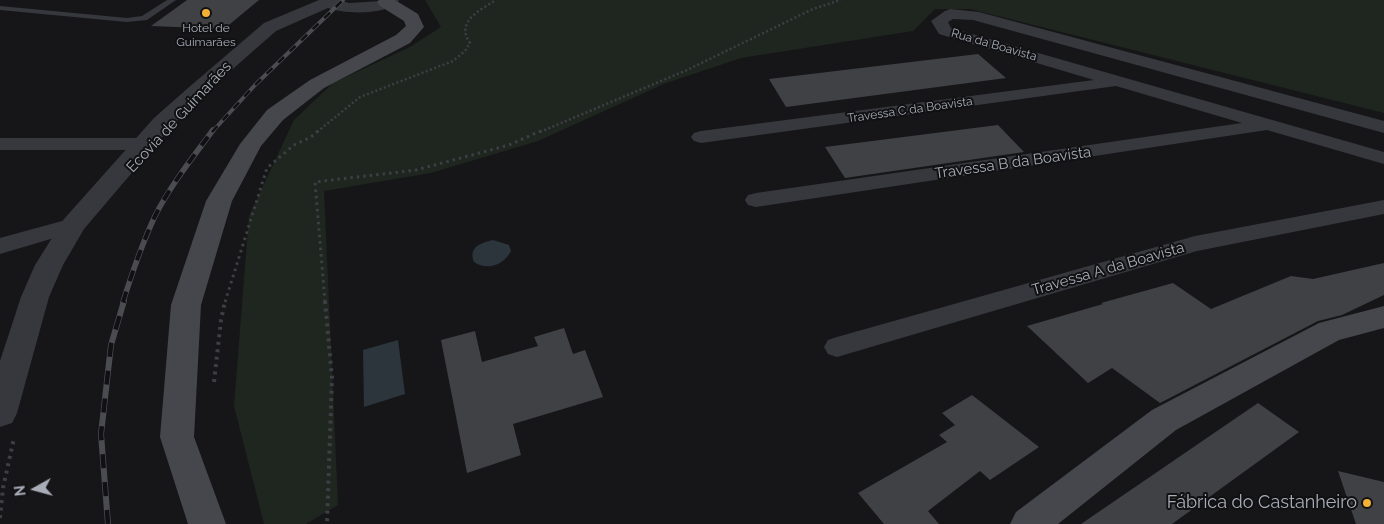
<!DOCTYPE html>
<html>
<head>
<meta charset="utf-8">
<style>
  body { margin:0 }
  #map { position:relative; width:1384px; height:524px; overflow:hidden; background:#161618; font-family:Raleway,sans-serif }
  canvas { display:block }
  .north { position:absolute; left:10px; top:464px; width:50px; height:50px; -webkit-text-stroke:4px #111113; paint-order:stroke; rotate:263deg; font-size:14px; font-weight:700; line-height:20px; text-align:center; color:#a8adb8 }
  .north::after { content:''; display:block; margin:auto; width:18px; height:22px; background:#a8adb8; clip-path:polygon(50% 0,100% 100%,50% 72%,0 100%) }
</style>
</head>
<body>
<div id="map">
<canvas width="1384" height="524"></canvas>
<div class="north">N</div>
</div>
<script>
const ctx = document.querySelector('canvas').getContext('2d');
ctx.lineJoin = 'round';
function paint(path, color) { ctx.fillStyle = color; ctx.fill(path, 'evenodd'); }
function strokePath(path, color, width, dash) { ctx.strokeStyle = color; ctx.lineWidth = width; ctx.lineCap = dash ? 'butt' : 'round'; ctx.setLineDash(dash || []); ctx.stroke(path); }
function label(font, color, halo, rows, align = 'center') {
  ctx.font = font + ' Raleway,sans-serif'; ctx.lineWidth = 4; ctx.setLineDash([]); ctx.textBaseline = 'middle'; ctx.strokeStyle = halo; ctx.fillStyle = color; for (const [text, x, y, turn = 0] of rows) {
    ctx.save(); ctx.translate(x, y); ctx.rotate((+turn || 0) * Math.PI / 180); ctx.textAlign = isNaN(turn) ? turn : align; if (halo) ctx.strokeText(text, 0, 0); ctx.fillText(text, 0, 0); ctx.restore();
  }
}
const green = new Path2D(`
  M 425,0 L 1384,0 L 1384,113 L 970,9 L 935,9 L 913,31 L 741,58 L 666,83 L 538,141 L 431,173 L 324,191 L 338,505 L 306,524 L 264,524 L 234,406 L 249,216 L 294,120 L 333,83 L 410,47 L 441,27 Z`);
const water = new Path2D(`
  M 493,240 L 509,245 L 511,251 C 504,265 487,271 474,262 C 468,247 481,243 493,240 Z
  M 398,340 L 405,394 L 364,407 L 363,350 Z`);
const building = new Path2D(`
  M 187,0 L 259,0 L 224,29 L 151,26 Z
  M 978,54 L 1006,78 L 786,107 L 769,79 Z
  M 998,125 L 1024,152 L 845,178 L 825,147 Z
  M 1384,263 L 1384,295 L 1342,315 L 1318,321 L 1160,403 L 1112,368 L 1088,383 L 1027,326 L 1103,304 L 1101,303 L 1173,283 L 1211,309 L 1291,276 L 1313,279 Z
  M 564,328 L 573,354 L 585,350 L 603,397 L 513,424 L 521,455 L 467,473 L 441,340 L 475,331 L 482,362 L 538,346 L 534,337 Z
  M 972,395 L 1039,447 L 990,480 L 980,471 L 928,511 L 939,524 L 884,524 L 858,493 L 947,442 L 939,435 L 955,425 L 942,413 Z
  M 1258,403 L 1299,432 L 1172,524 L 1081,524 Z
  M 1338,471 L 1384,482 L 1384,524 L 1356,524 Z`);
const pathFar2 = new Path2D(`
  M 317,132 L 360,97 L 453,61 L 465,51 L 470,43 C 455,22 480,10 496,0
  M 540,132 L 687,70 L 813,9 L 841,0`);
const pathFar1 = new Path2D(`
  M 225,302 L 267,168 L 294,145 L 311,137 L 319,130
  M 325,302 L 315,182 L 416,170 L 509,145 L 543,130`);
const path = new Path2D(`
  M 325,301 L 332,378 L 327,524
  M 214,382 L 221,320 L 225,301
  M 0,518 L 3,488 L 14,438`);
const service = new Path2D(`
  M 167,0 L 176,0 L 147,20 L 127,22 L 0,10 L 0,6 L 127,18 L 142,16 Z`);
const minor = new Path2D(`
  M 950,9 L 979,12 L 1384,121 L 1384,133 L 973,20 L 953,19 L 948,22 L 951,28 L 1384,152 L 1384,164 L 1267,130 L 756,207 L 748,205 L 745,200 L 748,195 L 756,193 L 1242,123 L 1116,86 L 701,143 L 694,141 L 691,137 L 694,133 L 701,131 L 1094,80 L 939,34 L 931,21 L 945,11 Z
  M 0,138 L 144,138 L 151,140 L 154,144 L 151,148 L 144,150 L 0,150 Z
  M 1384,200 L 1384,214 L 1197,251 L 837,357 L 828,354 L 824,347 L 828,340 L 837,337 L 1195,236 Z
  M 73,218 L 81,220 L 84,225 L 81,230 L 0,254 L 0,238 Z`);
const tertiary = new Path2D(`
  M 319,0 L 339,0 L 349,3 L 399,0 C 388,16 344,14 328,8 L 276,31 L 202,96 L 170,128 L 84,229 L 63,265 L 49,297 L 17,413 L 12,423 L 0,427 L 0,361 L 21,297 L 35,265 L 64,219 L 154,118 L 188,88 L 264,23 Z`);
const secondary = new Path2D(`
  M 379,0 L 395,0 L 418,14 L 424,27 L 410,43 L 324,88 L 283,120 L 261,146 L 232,201 L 201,305 L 194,437 L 226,524 L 188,524 L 160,437 L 171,305 L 206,201 L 240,144 L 267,110 L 310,80 L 396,35 L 406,26 L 404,21 L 380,6 L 377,2 Z
  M 1384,306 L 1384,328 L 1339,340 L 1176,430 L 1058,524 L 1010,524 L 1016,512 L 1152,410 L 1319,323 Z`);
const railFar2 = new Path2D(`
  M 212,132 L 255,85 L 343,0`);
const railFar1 = new Path2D(`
  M 123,302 C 132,273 142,244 155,216 C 170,186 193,157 213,130`);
const rail = new Path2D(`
  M 108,524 L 101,434 L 111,345 L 124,301`);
const markers = [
  [206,13,5,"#f2b134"],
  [1367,503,5,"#f2b134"]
];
const farPoinames = [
  ["Hotel de",206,28],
  ["Guimarães",206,42]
];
const farStreetnames = [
  ["Rua da Boavista",994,45,16],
  ["Travessa C da Boavista",910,110,-8]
];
const streetNames = [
  ["Ecovia de Guimarães",179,117,-47],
  ["Travessa B da Boavista",1013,163,-8],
  ["Travessa A da Boavista",1108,269,-16]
];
const nearPoinames = [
  ["Fábrica do Castanheiro",1357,503]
];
paint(green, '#1e261f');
paint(water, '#2c353c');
paint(building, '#404145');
strokePath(pathFar2, '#3d3f44', 2.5, [2, 2.5]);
strokePath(pathFar1, '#3d3f44', 3, [2.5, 4]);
strokePath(path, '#3d3f44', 4, [3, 4.5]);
paint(service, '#37383d');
paint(minor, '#37383d');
paint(tertiary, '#37383d');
paint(secondary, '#45474d');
strokePath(railFar2, '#4a4c52', 4);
strokePath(railFar1, '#4a4c52', 5.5);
strokePath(rail, '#4a4c52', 6);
strokePath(railFar2, '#111113', 2.5, [8]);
strokePath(railFar1, '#111113', 4, [11]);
strokePath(rail, '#111113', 4.5, [14]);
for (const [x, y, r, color] of markers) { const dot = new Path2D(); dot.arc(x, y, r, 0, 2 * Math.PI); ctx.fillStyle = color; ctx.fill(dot); strokePath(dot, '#111113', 2); }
label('12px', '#a8adb8', '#111113', farPoinames);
label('12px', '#a8adb8', '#111113', farStreetnames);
label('15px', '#a8adb8', '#111113', streetNames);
label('18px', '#a8adb8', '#111113', nearPoinames, 'right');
</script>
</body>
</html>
